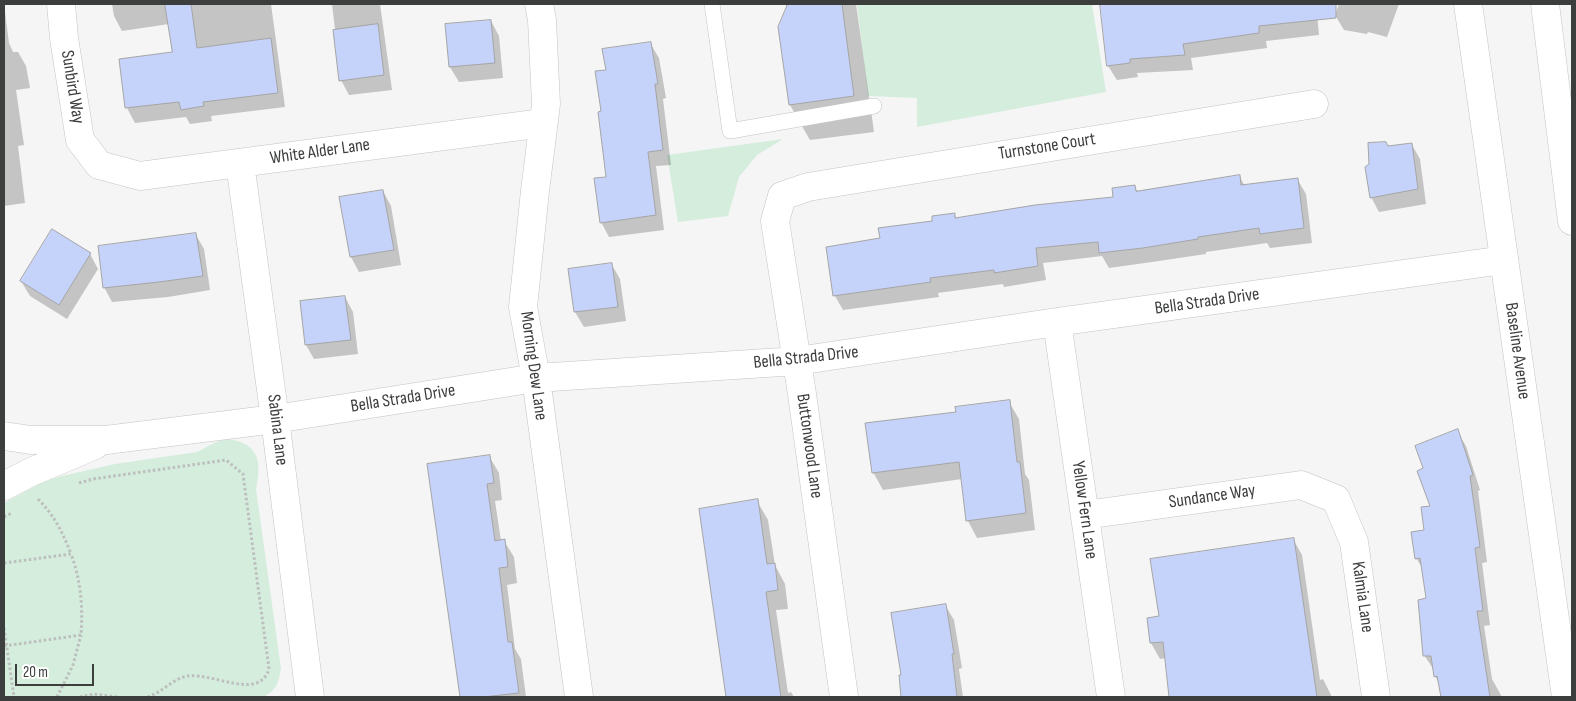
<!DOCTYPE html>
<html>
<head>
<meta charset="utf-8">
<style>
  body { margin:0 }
  #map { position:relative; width:1576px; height:701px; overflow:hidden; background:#f5f5f6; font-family:"Sofia Sans Condensed",sans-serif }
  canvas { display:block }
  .frame { position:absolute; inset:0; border:5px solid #3c3d3d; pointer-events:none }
  .scale { position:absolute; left:15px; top:664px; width:79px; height:22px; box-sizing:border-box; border:2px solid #3c3d3d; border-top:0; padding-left:6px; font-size:15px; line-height:18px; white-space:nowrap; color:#3c3d3d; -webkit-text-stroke:4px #fff; paint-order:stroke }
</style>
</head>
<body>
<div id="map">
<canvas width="1576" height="701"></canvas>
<div class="frame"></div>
<div class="scale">20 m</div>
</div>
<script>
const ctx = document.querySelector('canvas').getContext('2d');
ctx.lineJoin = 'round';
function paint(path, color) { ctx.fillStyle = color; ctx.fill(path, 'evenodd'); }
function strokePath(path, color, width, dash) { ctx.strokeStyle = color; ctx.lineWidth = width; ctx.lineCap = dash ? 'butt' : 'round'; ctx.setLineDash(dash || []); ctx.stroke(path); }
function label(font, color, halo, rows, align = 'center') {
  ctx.font = font + ' "Sofia Sans Condensed",sans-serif'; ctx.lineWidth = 4.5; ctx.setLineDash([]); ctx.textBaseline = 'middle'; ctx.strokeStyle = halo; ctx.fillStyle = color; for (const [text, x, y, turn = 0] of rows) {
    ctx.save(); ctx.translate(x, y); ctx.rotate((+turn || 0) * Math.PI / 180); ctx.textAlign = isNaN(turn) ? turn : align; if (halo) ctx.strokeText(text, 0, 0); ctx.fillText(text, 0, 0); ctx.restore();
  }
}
const green = new Path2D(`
  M 857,4 L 1092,4 L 1106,92 L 917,127 L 917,98 L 868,96 Z
  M 783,139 L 757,155 L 739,177 L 728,216 L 678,222 L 667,155 Z
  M 228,439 C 259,443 262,462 256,489 L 281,669 C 278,683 277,690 263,697 L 4,697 L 4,503 L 45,481 L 62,476 L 115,464 L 197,452 L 216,442 Z`);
const shadow = new Path2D(`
  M 4,4 L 9,43 L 13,52 L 18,52 L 26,66 L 30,88 L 16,90 L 24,145 L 18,146 L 25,203 L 4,206 Z
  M 112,4 L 271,4 L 285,107 L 211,116 L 212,121 L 190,124 L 186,117 L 135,123 L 127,108 L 120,60 L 173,53 L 169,24 L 122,31 L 114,16 Z
  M 332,4 L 380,4 L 392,90 L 349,95 L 341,80 Z
  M 786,4 L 856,4 L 874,132 L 810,140 L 790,105 Z
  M 1101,4 L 1316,4 L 1319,35 L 1266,41 L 1267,48 L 1191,58 L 1193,70 L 1137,73 L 1138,77 L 1117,80 L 1108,66 Z
  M 1339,4 L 1399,4 L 1387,37 L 1368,32 L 1367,34 L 1344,30 L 1335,15 Z
  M 491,21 L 499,36 L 503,78 L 459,82 L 450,67 L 446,25 Z
  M 650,43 L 659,58 L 666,98 L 663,99 L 671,165 L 656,166 L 664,230 L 609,237 L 601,222 L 607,178 L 602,112 L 607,71 Z
  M 1412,145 L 1420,159 L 1426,204 L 1379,212 L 1371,197 L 1388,147 Z
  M 1239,176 L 1245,186 L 1297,179 L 1306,194 L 1312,243 L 1270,248 L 1267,243 L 1206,252 L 1206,254 L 1152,262 L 1109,268 L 1102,256 L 1043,263 L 1046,280 L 1004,287 L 1003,284 L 938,293 L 939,297 L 843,310 L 835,296 L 881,239 L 954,214 L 957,219 L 1114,198 L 1134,186 L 1138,192 Z
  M 383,191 L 391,206 L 401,265 L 359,272 L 351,257 L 341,198 Z
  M 196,235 L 204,249 L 210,290 L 168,297 L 112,302 L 104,287 Z
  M 90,254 L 98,269 L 67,319 L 30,296 L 21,281 Z
  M 612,265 L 620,279 L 626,321 L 584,327 L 575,312 Z
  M 345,297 L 353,312 L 358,354 L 314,359 L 306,345 Z
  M 1009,402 L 1019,419 L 1025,474 L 1029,480 L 1035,530 L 977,538 L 968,521 L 962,479 L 883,490 L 873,472 Z
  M 1457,431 L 1466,446 L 1480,490 L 1478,491 L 1487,562 L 1482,563 L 1490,625 L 1484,626 L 1492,679 L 1502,697 L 1442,697 L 1440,685 L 1435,676 L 1434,670 L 1424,655 L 1427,599 L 1423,569 L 1416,558 L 1432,507 L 1425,468 Z
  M 489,456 L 499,473 L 502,500 L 495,501 L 501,541 L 504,541 L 514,557 L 517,583 L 507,585 L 515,649 L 521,659 L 526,697 L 461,697 L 429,465 Z
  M 757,501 L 768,520 L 775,565 L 785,584 L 788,609 L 776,610 L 788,693 L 791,692 L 794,697 L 726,697 L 710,571 Z
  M 1293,539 L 1302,555 L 1320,680 L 1323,679 L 1332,697 L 1170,697 L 1166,658 L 1160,659 L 1151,643 L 1148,619 L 1161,617 Z
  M 945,605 L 954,620 L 962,668 L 959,669 L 963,697 L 903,697 L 900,676 L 903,676 Z`);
const building = new Path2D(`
  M 165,4 L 191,4 L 197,48 L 271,38 L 278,93 L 203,102 L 204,106 L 181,110 L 179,102 L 125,108 L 119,59 L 172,52 Z
  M 788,4 L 842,4 L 854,96 L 789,105 L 778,27 Z
  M 1100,4 L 1336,4 L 1336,18 L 1259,26 L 1259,33 L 1183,44 L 1185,55 L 1130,59 L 1130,63 L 1107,66 Z
  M 491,20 L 495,63 L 449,67 L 445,24 Z
  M 378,24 L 384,75 L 339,81 L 333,30 Z
  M 651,42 L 658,84 L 655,84 L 663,150 L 648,152 L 656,215 L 600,223 L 594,178 L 606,177 L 598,112 L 601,111 L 595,71 L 606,70 L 602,49 Z
  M 1386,142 L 1388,146 L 1412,143 L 1418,189 L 1370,198 L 1365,167 L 1369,164 L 1368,143 Z
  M 1240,175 L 1241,185 L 1298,178 L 1304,228 L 1260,234 L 1259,228 L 1198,237 L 1198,239 L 1143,248 L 1099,253 L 1098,242 L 1036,248 L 1038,266 L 994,273 L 994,270 L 930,278 L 931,282 L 833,296 L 826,247 L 880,238 L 878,228 L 932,221 L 932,216 L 955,213 L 955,218 L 1035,205 L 1113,197 L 1112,188 L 1135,185 L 1136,191 Z
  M 383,190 L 394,250 L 350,257 L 339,197 Z
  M 52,229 L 91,253 L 59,305 L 20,281 Z
  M 196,233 L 203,276 L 159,282 L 103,288 L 98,246 Z
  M 612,263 L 618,307 L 574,312 L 568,269 Z
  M 345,296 L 351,340 L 305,345 L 300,301 Z
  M 1010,400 L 1017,462 L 1020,462 L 1026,513 L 966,521 L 959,462 L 872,473 L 865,423 L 956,412 L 955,407 Z
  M 1458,429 L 1473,475 L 1470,476 L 1480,547 L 1475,548 L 1483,611 L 1477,611 L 1490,697 L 1441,697 L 1437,676 L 1434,677 L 1431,656 L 1423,656 L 1418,600 L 1426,598 L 1420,558 L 1415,559 L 1411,532 L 1424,530 L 1421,507 L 1430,506 L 1417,471 L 1423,468 L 1415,446 Z
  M 490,455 L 494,483 L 487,484 L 495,541 L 505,539 L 508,567 L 499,568 L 508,642 L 512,642 L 519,693 L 483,697 L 460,697 L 427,464 Z
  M 758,499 L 767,564 L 775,563 L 778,590 L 766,592 L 781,697 L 726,697 L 699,509 Z
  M 1294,538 L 1317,697 L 1169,697 L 1163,642 L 1150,643 L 1147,618 L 1159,616 L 1150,559 Z
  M 946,604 L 954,654 L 952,654 L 957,697 L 901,697 L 899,675 L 901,675 L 891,613 Z`);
const path = new Path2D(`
  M 79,483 L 93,479 L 226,460 L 243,474 L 269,669 C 259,701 215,673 188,676 C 173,678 162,693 147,697
  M 38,499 C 54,515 63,533 71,554
  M 4,517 L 12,513
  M 4,563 L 71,554 C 81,580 83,608 81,635 L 4,646
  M 4,628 L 14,697
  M 57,697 L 73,665 L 81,635
  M 80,697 L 94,694 L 117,697`);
const lane = new Path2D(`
  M 712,4 L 730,131 L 874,106`);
const street = new Path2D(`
  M 61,4 L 64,38 L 80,140 L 99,165 L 140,176 L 543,123
  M 539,4 L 542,20 L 546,104 L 535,191 L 523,307 L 536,378 L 579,697
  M 240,163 L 275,419 L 310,697
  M 1057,322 L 1111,697
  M 4,436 L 31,440 L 106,440 L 275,419 L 536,378 L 797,361 L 1057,322 L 1504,260
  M 4,486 L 29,473 L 95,445
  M 1085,515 L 1301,485 L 1336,499 L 1354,542 L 1376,697
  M 844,697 L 802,394 L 775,221 L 782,196 L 808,187 L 1314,104`);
const primary = new Path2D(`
  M 1468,4 L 1566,697
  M 1545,4 L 1572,221`);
const streetNames = [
  ["Sunbird Way",72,87,81],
  ["Turnstone Court",1047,147,-9],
  ["White Alder Lane",320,152,-8],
  ["Bella Strada Drive",1207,302,-8],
  ["Baseline Avenue",1517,351,82],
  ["Bella Strada Drive",806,358,-6],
  ["Morning Dew Lane",533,366,82],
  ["Bella Strada Drive",403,399,-9],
  ["Sabina Lane",277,430,83],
  ["Buttonwood Lane",809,446,82],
  ["Sundance Way",1212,497,-8],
  ["Yellow Fern Lane",1084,510,82],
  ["Kalmia Lane",1362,597,82]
];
paint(green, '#d4eddc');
paint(shadow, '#0003');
paint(building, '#c5d2fa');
strokePath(building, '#a5a5a6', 1);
strokePath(lane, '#c2c3c4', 16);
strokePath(street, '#c2c3c4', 29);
strokePath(primary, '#c2c3c4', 29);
strokePath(path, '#bdbebe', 3, [2.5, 2.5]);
strokePath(lane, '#fff', 15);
strokePath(street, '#fff', 28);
strokePath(primary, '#fff', 28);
label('18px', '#3c3d3d', '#fff', streetNames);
</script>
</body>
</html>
